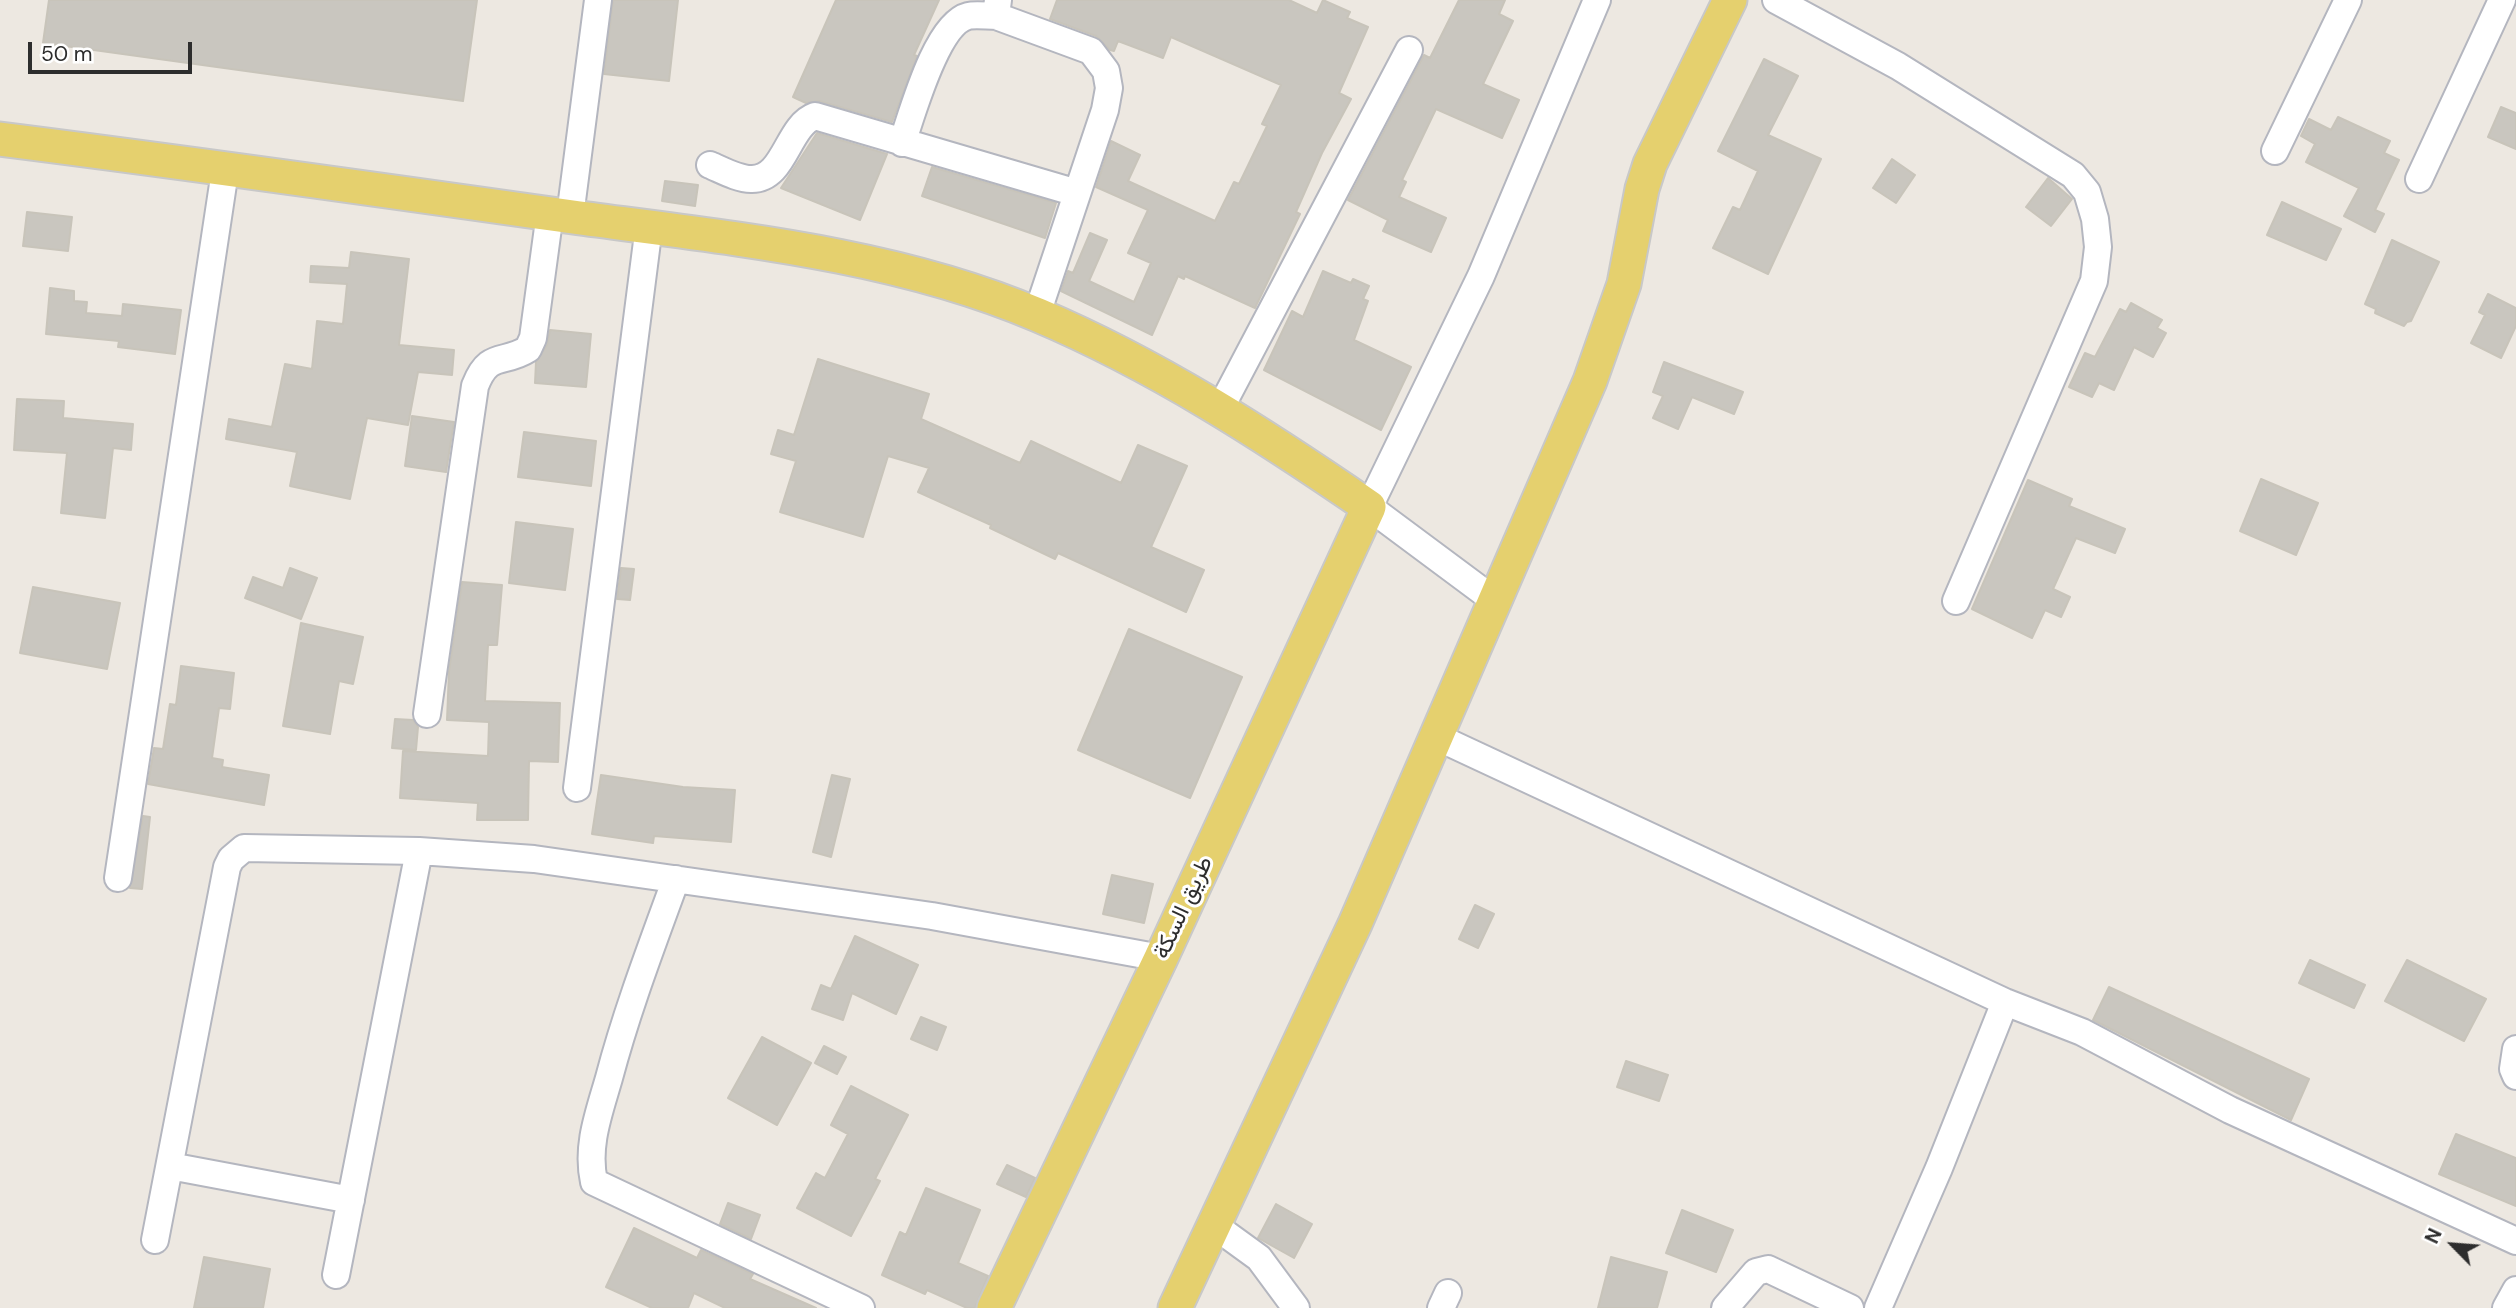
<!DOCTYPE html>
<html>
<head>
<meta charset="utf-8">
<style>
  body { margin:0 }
  #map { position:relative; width:2516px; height:1308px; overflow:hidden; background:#ede8e1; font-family:"DM Sans",sans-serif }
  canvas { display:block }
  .north { position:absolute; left:2418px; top:1210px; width:70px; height:70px; -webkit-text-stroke:5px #fff; paint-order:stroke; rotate:295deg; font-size:19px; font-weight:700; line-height:28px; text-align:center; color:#2d2d2d }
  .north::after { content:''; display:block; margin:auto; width:24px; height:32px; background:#2d2d2d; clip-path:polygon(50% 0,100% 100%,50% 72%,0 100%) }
  .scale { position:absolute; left:28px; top:42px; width:164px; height:32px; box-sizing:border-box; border:4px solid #2d2d2d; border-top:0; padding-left:9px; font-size:21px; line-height:24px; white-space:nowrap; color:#2d2d2d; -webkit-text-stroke:5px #fff; paint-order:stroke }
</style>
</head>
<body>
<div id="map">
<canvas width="2516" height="1308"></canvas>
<div class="north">N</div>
<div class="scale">50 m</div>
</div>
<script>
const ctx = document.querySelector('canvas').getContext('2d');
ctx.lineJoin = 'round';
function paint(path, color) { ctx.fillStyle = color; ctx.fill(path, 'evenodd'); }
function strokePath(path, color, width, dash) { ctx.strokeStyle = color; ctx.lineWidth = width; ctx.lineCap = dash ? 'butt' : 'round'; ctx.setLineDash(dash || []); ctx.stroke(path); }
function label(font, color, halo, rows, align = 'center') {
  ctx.font = font + ' "DM Sans",Vazirmatn,sans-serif'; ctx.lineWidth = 6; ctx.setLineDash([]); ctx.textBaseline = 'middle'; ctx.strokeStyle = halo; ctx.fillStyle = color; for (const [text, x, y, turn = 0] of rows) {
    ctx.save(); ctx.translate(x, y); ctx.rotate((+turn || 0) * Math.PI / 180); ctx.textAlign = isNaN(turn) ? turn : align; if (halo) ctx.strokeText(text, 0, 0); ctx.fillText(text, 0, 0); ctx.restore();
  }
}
const building = new Path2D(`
  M 49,0 L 477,0 L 463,101 L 43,43 Z
  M 613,0 L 678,0 L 669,81 L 604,74 Z
  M 836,0 L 939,0 L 914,55 L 917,56 L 892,122 L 819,101 L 806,103 L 793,97 Z
  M 1057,0 L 1289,0 L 1317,13 L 1323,0 L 1350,12 L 1347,18 L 1368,27 L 1339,93 L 1351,99 L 1322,153 L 1296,212 L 1300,214 L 1255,308 L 1185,276 L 1184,279 L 1178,276 L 1152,335 L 1061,291 L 1068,271 L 1073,273 L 1090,233 L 1107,240 L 1089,281 L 1134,302 L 1151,263 L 1128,253 L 1148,210 L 1096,187 L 1111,141 L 1140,155 L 1128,181 L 1215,221 L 1234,182 L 1239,184 L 1267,126 L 1262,124 L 1281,85 L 1171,37 L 1163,58 L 1118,41 L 1114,51 L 1110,50 L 1096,36 L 1050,19 Z
  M 1459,0 L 1505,0 L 1499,14 L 1513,21 L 1483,84 L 1519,100 L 1502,138 L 1436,109 L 1402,180 L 1406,182 L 1399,197 L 1446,218 L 1431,252 L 1383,231 L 1388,220 L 1348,200 L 1424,55 L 1430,58 Z
  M 1764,59 L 1798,76 L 1768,135 L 1821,159 L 1768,274 L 1713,248 L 1733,207 L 1740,210 L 1758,171 L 1718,151 Z
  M 2501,107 L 2516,113 L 2516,149 L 2488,137 Z
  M 2338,117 L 2390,141 L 2384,153 L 2399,160 L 2375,210 L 2384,214 L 2375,232 L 2344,216 L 2359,188 L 2306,162 L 2315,144 L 2301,136 L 2309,119 L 2331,130 Z
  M 817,133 L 887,154 L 860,220 L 781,188 Z
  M 1892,159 L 1915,175 L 1896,203 L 1873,188 Z
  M 932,167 L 1056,203 L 1045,238 L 922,196 Z
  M 2048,178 L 2072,199 L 2051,226 L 2026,207 Z
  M 665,181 L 698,185 L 695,206 L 662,201 Z
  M 2282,202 L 2341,229 L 2326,260 L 2267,235 Z
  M 27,212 L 72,217 L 68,251 L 23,246 Z
  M 2392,240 L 2439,262 L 2411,321 L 2407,322 L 2404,326 L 2375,313 L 2376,309 L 2365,304 Z
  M 351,252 L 409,259 L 399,345 L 454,350 L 452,375 L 418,372 L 408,425 L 367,418 L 350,499 L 290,486 L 297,452 L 226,439 L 229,419 L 272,427 L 285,364 L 312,369 L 317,321 L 343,324 L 347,284 L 310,282 L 311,266 L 349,268 Z
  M 1323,271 L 1351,283 L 1353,279 L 1369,286 L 1363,299 L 1368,301 L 1354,340 L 1411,367 L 1381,430 L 1264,370 L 1292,311 L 1303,317 Z
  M 50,288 L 74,291 L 74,301 L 87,302 L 86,313 L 122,316 L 123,304 L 181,310 L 175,354 L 118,347 L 119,341 L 46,334 Z
  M 2488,294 L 2516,308 L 2516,326 L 2501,358 L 2471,343 L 2485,315 L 2479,312 Z
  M 2131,303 L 2162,320 L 2157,328 L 2166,333 L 2153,357 L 2134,347 L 2114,390 L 2099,383 L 2092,397 L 2069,387 L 2085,353 L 2095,357 L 2120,309 L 2126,312 Z
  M 550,330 L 591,334 L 586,387 L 535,383 L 536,362 L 547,345 Z
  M 818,359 L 929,394 L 921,419 L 1020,463 L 1031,441 L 1121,483 L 1138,445 L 1187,466 L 1151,547 L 1204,570 L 1186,612 L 1058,553 L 1055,559 L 990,528 L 991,525 L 918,492 L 929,468 L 888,456 L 863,537 L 780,512 L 796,461 L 771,454 L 778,430 L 794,435 Z
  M 1664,362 L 1743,392 L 1734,414 L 1692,397 L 1678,429 L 1653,418 L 1663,396 L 1653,392 Z
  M 17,399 L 64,401 L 63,418 L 133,424 L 131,450 L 113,448 L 105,518 L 61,513 L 67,453 L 14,450 Z
  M 412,416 L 454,422 L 446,472 L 405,466 Z
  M 524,432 L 596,441 L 591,486 L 518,477 Z
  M 2261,479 L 2318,503 L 2296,555 L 2240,531 Z
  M 2028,480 L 2072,499 L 2069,506 L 2125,529 L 2115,553 L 2076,538 L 2053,589 L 2070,597 L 2061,617 L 2045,610 L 2032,638 L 1972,609 Z
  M 516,522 L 573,529 L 565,590 L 509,583 Z
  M 290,568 L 317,578 L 301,619 L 245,598 L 253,577 L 283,588 Z
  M 621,568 L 634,569 L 630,600 L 617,599 Z
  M 462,582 L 502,585 L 497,645 L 488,645 L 485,701 L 560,703 L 558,762 L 529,761 L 528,820 L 477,820 L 478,803 L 400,798 L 403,751 L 488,756 L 489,722 L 447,720 L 449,671 Z
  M 33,587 L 120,603 L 107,669 L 20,653 Z
  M 301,623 L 363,637 L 353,684 L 339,681 L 330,734 L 283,726 Z
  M 1129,629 L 1242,677 L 1190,798 L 1078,750 Z
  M 181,666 L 234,673 L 230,709 L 219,708 L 212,758 L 223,760 L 222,767 L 269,775 L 264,805 L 148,784 L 154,748 L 163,749 L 170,704 L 176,705 Z
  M 395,719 L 413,720 L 418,727 L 416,750 L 392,748 Z
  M 601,775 L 683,787 L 735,790 L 731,842 L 654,836 L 653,843 L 592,834 Z
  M 832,775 L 850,779 L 831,857 L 813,852 Z
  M 143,816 L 150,817 L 142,889 L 130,888 Z
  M 1112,875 L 1153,884 L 1144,923 L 1103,914 Z
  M 1475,905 L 1494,914 L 1478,948 L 1459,939 Z
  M 855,936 L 918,965 L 896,1014 L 852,993 L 843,1020 L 812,1009 L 821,985 L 831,989 Z
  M 2310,960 L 2365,985 L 2354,1008 L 2299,983 Z
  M 2407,960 L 2486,999 L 2464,1041 L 2385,1001 Z
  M 2109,987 L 2309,1079 L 2291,1120 L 2093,1020 Z
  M 921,1017 L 946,1027 L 937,1050 L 911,1039 Z
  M 762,1037 L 811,1063 L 777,1125 L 728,1098 Z
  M 824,1046 L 846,1057 L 837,1074 L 815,1063 Z
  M 1626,1061 L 1668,1075 L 1659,1101 L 1617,1087 Z
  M 851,1086 L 908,1115 L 875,1179 L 880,1181 L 851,1236 L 797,1208 L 816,1173 L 825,1178 L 848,1134 L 831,1125 Z
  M 2456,1134 L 2516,1158 L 2516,1206 L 2439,1174 Z
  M 1007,1165 L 1035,1178 L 1026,1197 L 997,1184 Z
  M 926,1188 L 980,1210 L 958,1263 L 988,1276 L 975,1308 L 967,1308 L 927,1290 L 925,1294 L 882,1275 L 900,1232 L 906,1235 Z
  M 728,1203 L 760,1215 L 751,1239 L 720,1224 Z
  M 1276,1204 L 1312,1224 L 1294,1258 L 1258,1238 Z
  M 1682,1210 L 1733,1230 L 1716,1272 L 1666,1253 Z
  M 634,1228 L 697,1258 L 701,1250 L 753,1274 L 750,1279 L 816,1308 L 725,1308 L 694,1293 L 688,1308 L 652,1308 L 606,1287 Z
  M 204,1257 L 270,1269 L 263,1308 L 194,1308 Z
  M 1611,1257 L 1667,1272 L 1657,1308 L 1598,1308 Z`);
const minor = new Path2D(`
  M 998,0 L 996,16 L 1091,51 L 1106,71 L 1109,88 L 1105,110 L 1037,314
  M 1776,0 L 1898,66 L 2073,175 L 2087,192 L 2095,219 L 2098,247 L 2094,281 L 1956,601
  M 902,143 C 912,115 936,24 968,16 C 976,14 987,16 996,16
  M 2275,151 L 2348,0
  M 710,165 C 722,170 738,179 751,179 C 785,180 787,126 815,116 L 1077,193
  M 2419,179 L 2502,0
  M 570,216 L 598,0
  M 1220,409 L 1409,50
  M 1494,600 L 1369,507 L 1481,276 L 1597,0
  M 427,714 L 475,386 C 489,350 503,365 528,349 L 533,338 L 550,213
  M 1437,737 L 2005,1002 L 2082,1032 L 2230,1110 L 2516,1241
  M 577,788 L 649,226
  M 118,878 L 225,171
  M 676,879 C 652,945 627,1010 609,1078 C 599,1113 586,1146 594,1182 L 861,1308
  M 2516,1049 L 2513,1069 L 2516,1076
  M 170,1166 L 351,1200
  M 1215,1226 L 1259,1258 L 1296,1308
  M 155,1240 L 227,867 L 231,859 L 244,848 L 419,851 L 534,859 L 932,916 L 1161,958
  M 336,1275 L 419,851
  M 1441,1308 L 1448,1293
  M 1725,1308 L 1756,1272 L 1768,1269 L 1850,1308
  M 1878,1308 L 1939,1168 L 2005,1002
  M 2506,1308 L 2516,1290`);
const major = new Path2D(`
  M 0,139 C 191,163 382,190 573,217 C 728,238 893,253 1038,315 C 1156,365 1264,435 1369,507 L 1161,958 L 994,1308
  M 1175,1308 L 1355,924 L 1590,381 L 1624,284 L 1642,189 L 1650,164 L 1730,0`);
const streetNames = [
  ["طريق السكة",1184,908,-65]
];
paint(building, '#c9c6bf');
strokePath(building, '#c8c4ba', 2);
strokePath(minor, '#b4b6bf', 30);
strokePath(major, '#c8c8c8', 37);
strokePath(minor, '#fff', 26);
strokePath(major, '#e5d06e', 33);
label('23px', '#2d2d2d', '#fff', streetNames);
</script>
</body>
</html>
